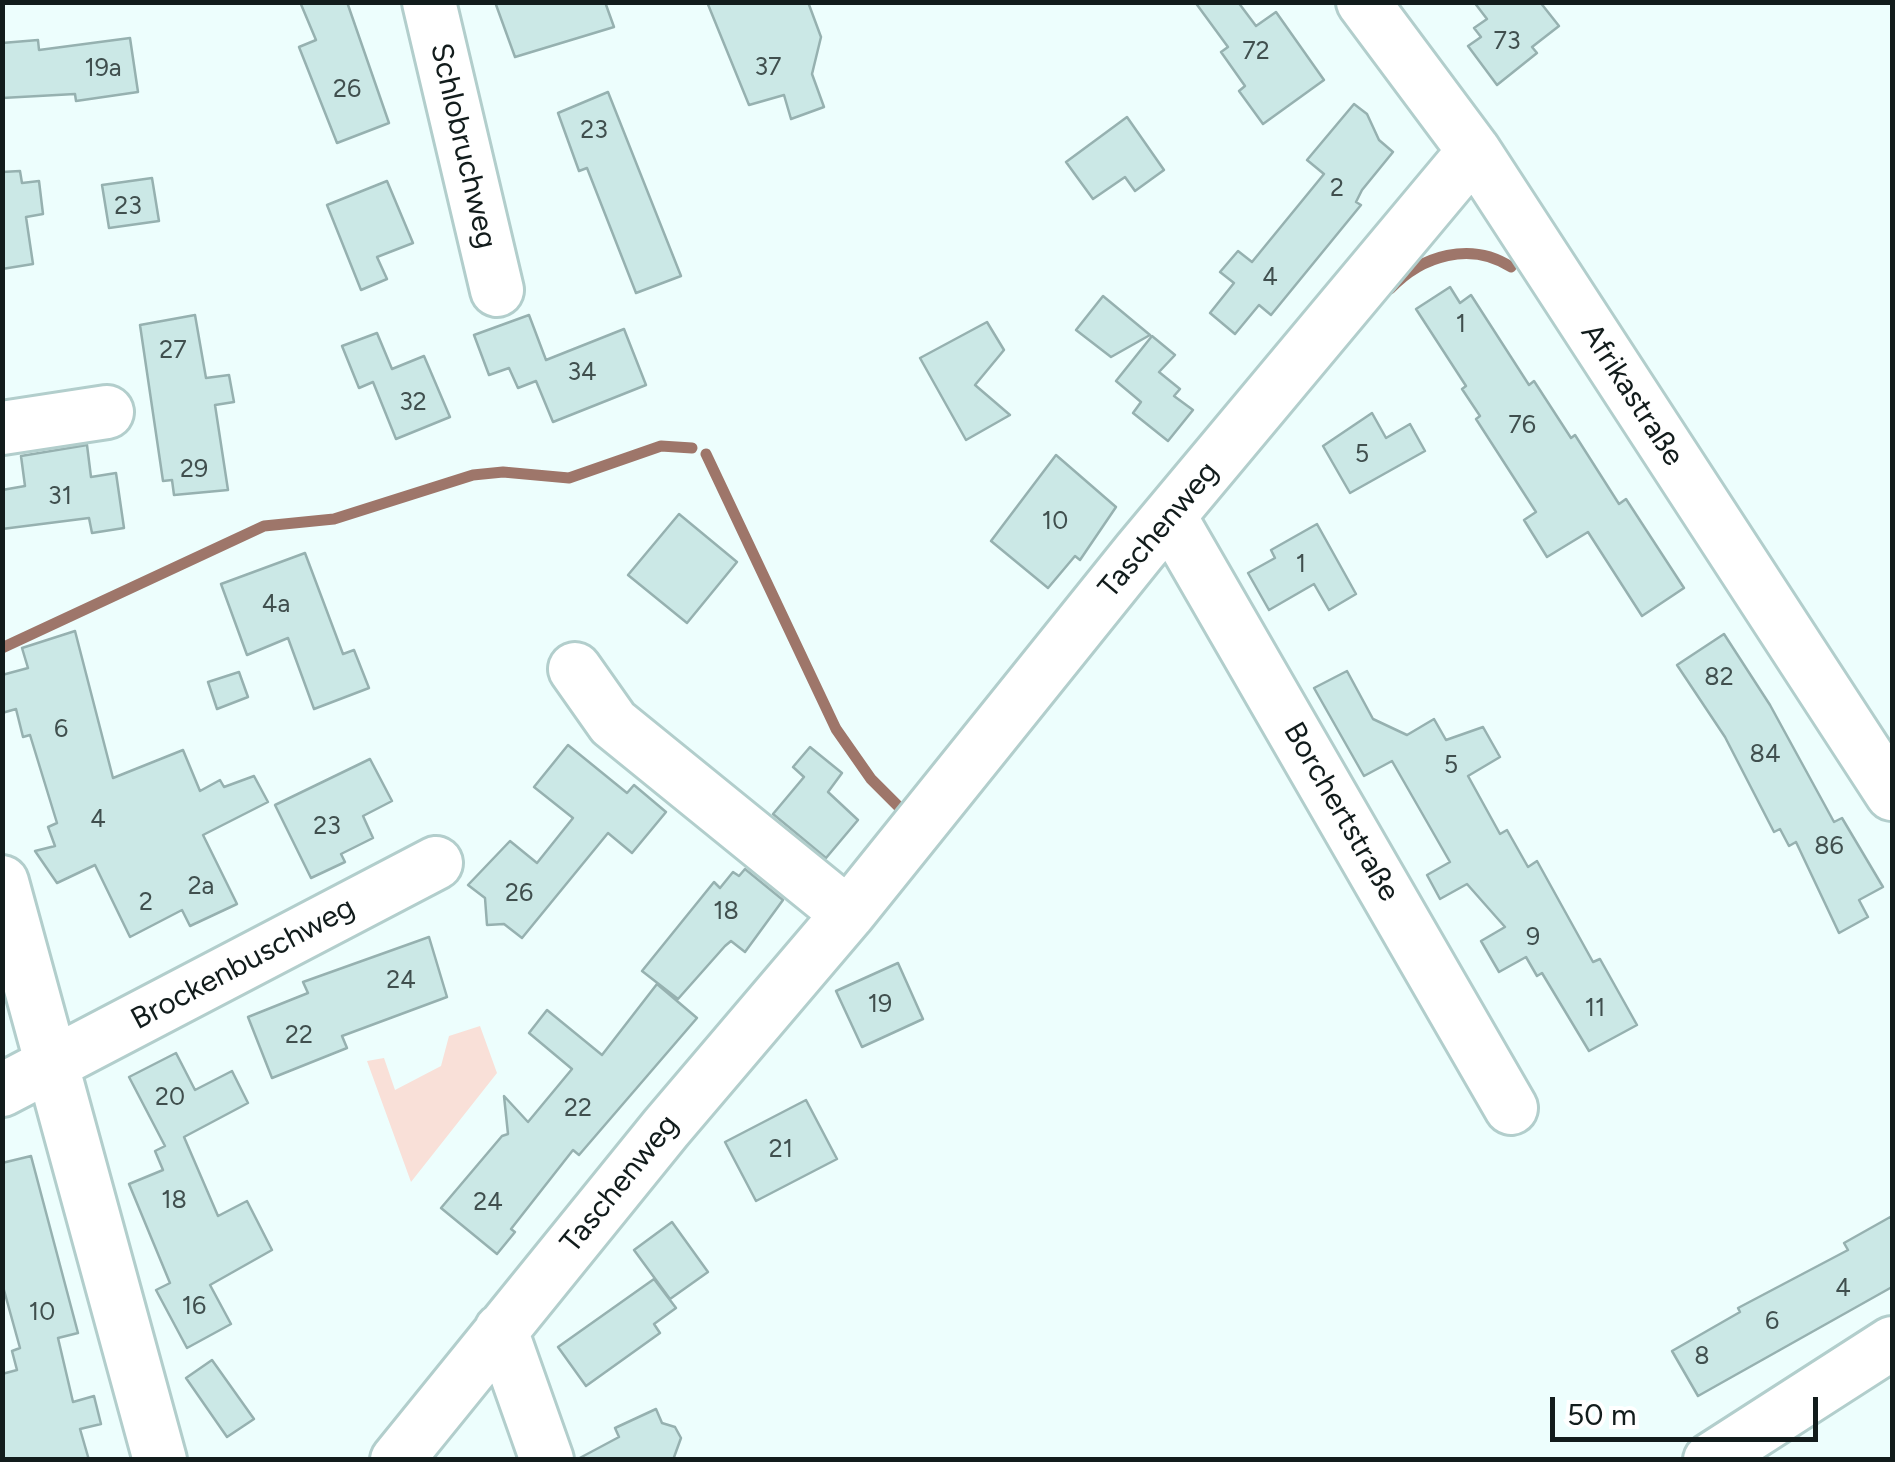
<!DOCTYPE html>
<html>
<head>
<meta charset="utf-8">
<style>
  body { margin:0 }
  #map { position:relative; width:1895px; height:1462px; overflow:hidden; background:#edfefd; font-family:Figtree,sans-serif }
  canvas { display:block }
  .frame { position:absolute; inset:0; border:5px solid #121c1c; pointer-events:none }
  .scale { position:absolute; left:1550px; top:1397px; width:268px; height:45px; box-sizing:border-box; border:5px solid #121c1c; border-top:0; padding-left:12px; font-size:30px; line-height:35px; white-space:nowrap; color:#121c1c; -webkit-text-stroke:8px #fff; paint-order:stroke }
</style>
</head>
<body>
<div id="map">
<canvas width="1895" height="1462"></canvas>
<div class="frame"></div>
<div class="scale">50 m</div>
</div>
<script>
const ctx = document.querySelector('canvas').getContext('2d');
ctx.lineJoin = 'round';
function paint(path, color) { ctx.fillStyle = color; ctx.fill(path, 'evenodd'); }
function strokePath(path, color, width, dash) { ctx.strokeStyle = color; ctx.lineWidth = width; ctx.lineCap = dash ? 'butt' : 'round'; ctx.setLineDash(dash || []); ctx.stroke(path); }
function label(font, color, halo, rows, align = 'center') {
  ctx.font = font + ' Figtree,sans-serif'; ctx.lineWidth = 9; ctx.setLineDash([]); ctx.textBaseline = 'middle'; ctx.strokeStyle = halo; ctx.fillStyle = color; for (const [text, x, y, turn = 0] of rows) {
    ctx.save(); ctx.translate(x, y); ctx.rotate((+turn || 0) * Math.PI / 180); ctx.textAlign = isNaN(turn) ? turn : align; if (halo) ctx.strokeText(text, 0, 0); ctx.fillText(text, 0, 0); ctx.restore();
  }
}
const green = new Path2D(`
  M 480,1026 L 497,1073 L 411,1182 L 367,1061 L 384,1058 L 395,1090 L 441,1066 L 449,1036 Z`);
const stream = new Path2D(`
  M 1390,289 C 1422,255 1471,241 1511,267
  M 706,454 L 836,729 L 871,779 L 899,807
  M 2,648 L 264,526 L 334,519 L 473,475 L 503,472 L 569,478 L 661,446 L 692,448`);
const building = new Path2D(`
  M 300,2 L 347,2 L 389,123 L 337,143 L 299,47 L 316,40 Z
  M 495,2 L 605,2 L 614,27 L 515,57 Z
  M 707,2 L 808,2 L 821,37 L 812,74 L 824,107 L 791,119 L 784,95 L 749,105 Z
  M 1195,2 L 1238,2 L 1256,26 L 1276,12 L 1324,80 L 1263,124 L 1239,91 L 1245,86 L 1221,52 L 1228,47 Z
  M 1474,2 L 1540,2 L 1559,26 L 1532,47 L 1537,53 L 1497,85 L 1468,46 L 1481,37 L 1474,28 L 1487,19 Z
  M 130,38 L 138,92 L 76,101 L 75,94 L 2,98 L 2,43 L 38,40 L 39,50 Z
  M 608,92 L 681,276 L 636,293 L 587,168 L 579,171 L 558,113 Z
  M 1354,104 L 1367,114 L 1379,140 L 1393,152 L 1362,190 L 1356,202 L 1361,205 L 1271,315 L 1259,305 L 1235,334 L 1210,313 L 1234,283 L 1220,272 L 1238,251 L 1252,262 L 1324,174 L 1307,160 Z
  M 1127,117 L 1164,170 L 1135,191 L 1125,177 L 1093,199 L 1066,162 Z
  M 20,171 L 22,183 L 39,181 L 43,214 L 26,217 L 33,264 L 2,269 L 2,172 Z
  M 152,178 L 159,221 L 109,228 L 102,185 Z
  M 387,181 L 413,243 L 377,257 L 387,279 L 361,290 L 327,205 Z
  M 1450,287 L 1460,303 L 1471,295 L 1529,385 L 1534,381 L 1571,438 L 1575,435 L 1619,504 L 1626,499 L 1684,588 L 1642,616 L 1588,532 L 1547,557 L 1524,520 L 1536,512 L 1476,419 L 1480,416 L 1462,389 L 1466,386 L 1416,309 Z
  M 1103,296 L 1150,335 L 1111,357 L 1076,330 Z
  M 195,315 L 206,378 L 229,375 L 234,402 L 215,405 L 228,490 L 174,495 L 172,480 L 163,481 L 140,325 Z
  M 529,315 L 546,360 L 624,329 L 646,385 L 553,422 L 536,381 L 518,388 L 509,368 L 489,375 L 474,335 Z
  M 987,322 L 1004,350 L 975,385 L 1010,415 L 966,440 L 920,358 Z
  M 377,333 L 392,369 L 424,356 L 450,417 L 396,439 L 373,382 L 359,388 L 342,346 Z
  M 1152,336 L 1175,355 L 1159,372 L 1180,389 L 1174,396 L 1193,410 L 1168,441 L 1133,413 L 1141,402 L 1116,381 Z
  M 1372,413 L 1386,438 L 1410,424 L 1425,451 L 1350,493 L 1323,446 Z
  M 87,445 L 91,477 L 116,473 L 124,528 L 92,533 L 89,518 L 2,529 L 2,490 L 25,486 L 21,456 Z
  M 1056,455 L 1116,507 L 1080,560 L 1075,556 L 1048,588 L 991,541 Z
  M 679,514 L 737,562 L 687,623 L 628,575 Z
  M 1317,524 L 1356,594 L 1329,610 L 1314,584 L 1269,610 L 1248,573 L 1275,558 L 1271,550 Z
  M 305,553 L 343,654 L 354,650 L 369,688 L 314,709 L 288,638 L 247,655 L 221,584 Z
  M 75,631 L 113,778 L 183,750 L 200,791 L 220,780 L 224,787 L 254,776 L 268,802 L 203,835 L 237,904 L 190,926 L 182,910 L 130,937 L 95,865 L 57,883 L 35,851 L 55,846 L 48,827 L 57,823 L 30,735 L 23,737 L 16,709 L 2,713 L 2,675 L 28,668 L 22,648 Z
  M 1724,634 L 1770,705 L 1834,822 L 1842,818 L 1883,887 L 1859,900 L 1868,917 L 1839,933 L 1796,842 L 1789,846 L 1780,829 L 1774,832 L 1725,737 L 1677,665 Z
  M 1347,671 L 1373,719 L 1407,735 L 1434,719 L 1446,740 L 1483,727 L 1500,757 L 1468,776 L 1500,834 L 1507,830 L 1528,867 L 1537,861 L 1593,962 L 1600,959 L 1637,1025 L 1589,1051 L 1542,973 L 1537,976 L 1526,957 L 1499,972 L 1481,941 L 1505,927 L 1467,884 L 1440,899 L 1427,875 L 1450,862 L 1392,761 L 1364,776 L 1314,688 Z
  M 239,672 L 248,697 L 217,709 L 208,682 Z
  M 568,745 L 627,793 L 634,785 L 666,812 L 632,853 L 608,833 L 522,938 L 504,924 L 487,925 L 485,898 L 468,885 L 510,841 L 537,863 L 573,818 L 534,787 Z
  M 810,747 L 842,773 L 828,792 L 858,820 L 826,858 L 773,814 L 804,777 L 793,767 Z
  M 370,759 L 392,801 L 363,816 L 373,838 L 341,854 L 345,862 L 311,878 L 275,805 Z
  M 745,869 L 783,900 L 745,952 L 731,941 L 725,946 L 678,999 L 642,971 L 714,882 L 720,888 L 733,872 L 739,876 Z
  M 429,937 L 447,997 L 342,1036 L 347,1048 L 272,1078 L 248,1017 L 308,993 L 303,982 Z
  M 898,963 L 923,1019 L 862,1047 L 836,991 Z
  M 657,984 L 697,1018 L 579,1155 L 573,1150 L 511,1229 L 515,1232 L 497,1254 L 441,1208 L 502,1136 L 508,1134 L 504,1096 L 528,1122 L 572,1069 L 529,1033 L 547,1010 L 602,1055 Z
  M 176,1053 L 195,1090 L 232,1071 L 248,1103 L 184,1137 L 218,1216 L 247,1201 L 272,1250 L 210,1285 L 231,1324 L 187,1348 L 156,1290 L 170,1283 L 129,1184 L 163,1170 L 155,1151 L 165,1146 L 129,1077 Z
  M 806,1100 L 837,1159 L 756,1201 L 725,1142 Z
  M 31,1156 L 78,1333 L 58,1338 L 73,1402 L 94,1396 L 101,1424 L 80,1429 L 89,1460 L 2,1460 L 2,1374 L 17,1370 L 12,1351 L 20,1348 L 2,1283 L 2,1163 Z
  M 1892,1216 L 1892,1287 L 1698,1396 L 1672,1351 L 1740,1312 L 1738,1308 L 1848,1250 L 1844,1243 Z
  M 672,1222 L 708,1272 L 670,1299 L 634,1250 Z
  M 654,1279 L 676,1308 L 654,1324 L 660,1333 L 586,1386 L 558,1347 Z
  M 212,1360 L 254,1419 L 227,1437 L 186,1378 Z
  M 656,1409 L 662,1423 L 675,1427 L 681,1438 L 673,1460 L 576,1460 L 619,1437 L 615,1428 Z`);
const minor = new Path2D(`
  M 429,2 L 497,290
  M 1363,2 L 1474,151 L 1892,794
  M 2,428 L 107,412
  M 1170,517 L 1511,1108
  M 575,669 L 613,723 L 848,914
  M 2,882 L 160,1460
  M 2,1090 L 436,863
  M 501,1330 L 547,1460
  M 397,1460 L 666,1128 L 848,914 L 1139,552 L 1474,151
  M 1710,1460 L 1892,1343`);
const numberNames = [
  ["73",1507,42],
  ["72",1256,52],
  ["37",768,68],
  ["19a",103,69],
  ["26",347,90],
  ["23",594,131],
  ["2",1337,189],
  ["23",128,207],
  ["4",1270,278],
  ["1",1461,325],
  ["27",173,351],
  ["34",582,373],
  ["32",413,403],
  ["76",1522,426],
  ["5",1362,455],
  ["29",194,470],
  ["31",60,497],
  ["10",1055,522],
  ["1",1301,565],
  ["4a",276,605],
  ["82",1719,678],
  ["6",61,730],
  ["84",1765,755],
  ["5",1451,766],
  ["4",98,820],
  ["23",327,827],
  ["86",1829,847],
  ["2a",201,887],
  ["26",519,894],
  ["2",146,903],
  ["18",726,912],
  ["9",1533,938],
  ["24",401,981],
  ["19",880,1005],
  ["11",1595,1009],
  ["22",299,1036],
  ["20",170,1098],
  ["22",578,1109],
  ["21",781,1150],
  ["18",174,1201],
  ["24",488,1203],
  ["4",1843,1289],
  ["16",194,1307],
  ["10",42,1313],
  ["6",1772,1322],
  ["8",1702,1357]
];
const streetNames = [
  ["Schlobruchweg",463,146,77],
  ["Afrikastraße",1632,395,57],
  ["Taschenweg",1159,530,-50],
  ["Borchertstraße",1341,812,60],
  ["Brockenbuschweg",243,964,-28],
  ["Taschenweg",620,1184,-51]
];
paint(green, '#f9e0d8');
strokePath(stream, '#9e766a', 11);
paint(building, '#cbe8e6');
strokePath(building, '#96b1b0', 2.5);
strokePath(minor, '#b2cecc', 58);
strokePath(minor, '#fff', 52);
label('25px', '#404f4e', null, numberNames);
label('30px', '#121c1c', '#fff', streetNames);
</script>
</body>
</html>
